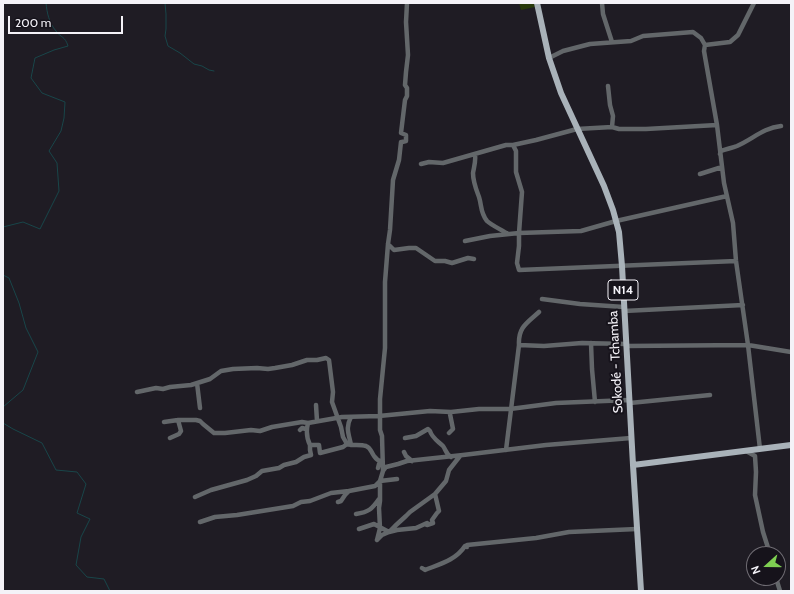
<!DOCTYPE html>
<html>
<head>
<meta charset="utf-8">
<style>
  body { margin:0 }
  #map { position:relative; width:794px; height:594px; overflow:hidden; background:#1f1c24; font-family:Cabin,sans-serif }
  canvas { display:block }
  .frame { position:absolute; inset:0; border:4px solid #f4f2f8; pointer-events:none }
  .north { position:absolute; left:746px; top:546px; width:40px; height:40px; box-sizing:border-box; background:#16131b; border:1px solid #6f6c73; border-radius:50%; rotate:249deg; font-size:11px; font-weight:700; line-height:16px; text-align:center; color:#f4f2f8 }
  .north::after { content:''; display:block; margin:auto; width:14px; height:18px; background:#7fd052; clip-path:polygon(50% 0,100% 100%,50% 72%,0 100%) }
  .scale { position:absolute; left:8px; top:16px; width:115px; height:18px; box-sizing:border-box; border:2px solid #f4f2f8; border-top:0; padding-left:5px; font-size:12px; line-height:14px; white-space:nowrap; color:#f4f2f8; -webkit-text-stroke:3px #16131b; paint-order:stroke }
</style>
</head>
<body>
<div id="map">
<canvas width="794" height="594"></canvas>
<div class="frame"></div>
<div class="north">N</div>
<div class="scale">200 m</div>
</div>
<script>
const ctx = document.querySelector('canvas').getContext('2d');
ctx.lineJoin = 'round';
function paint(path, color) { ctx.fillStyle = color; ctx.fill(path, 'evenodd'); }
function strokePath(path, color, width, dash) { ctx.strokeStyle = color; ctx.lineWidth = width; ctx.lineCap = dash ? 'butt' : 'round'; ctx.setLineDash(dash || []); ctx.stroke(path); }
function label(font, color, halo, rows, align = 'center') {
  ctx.font = font + ' Cabin,sans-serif'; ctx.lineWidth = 4; ctx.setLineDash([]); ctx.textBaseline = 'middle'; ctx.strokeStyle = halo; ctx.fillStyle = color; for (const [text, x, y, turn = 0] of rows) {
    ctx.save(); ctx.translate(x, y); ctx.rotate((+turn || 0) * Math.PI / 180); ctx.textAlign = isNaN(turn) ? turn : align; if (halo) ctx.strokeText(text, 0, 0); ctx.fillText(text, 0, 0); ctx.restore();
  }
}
const green = new Path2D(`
  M 519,3 L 534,3 L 535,7 L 521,10 Z`);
const stream = new Path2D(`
  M 165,3 L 166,14 L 166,29 L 165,36 L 168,46 L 180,53 L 194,64 L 202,66 L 209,70 L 214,71
  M 3,227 L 23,222 L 40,229 L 59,191 L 57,163 L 49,151 L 61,131 L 64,118 L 65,102 L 42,93 L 31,78 L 35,58 L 54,50 L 68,46 C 65,36 61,38 56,31 C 49,23 47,13 46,3
  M 3,275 L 9,278 L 19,303 L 26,328 L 38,352 L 23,390 L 3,407
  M 3,423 L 13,429 L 42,443 L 56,470 L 77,472 L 86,484 L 77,513 L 90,519 L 81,537 L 76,565 L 87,577 L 104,579 L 110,591`);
const minor = new Path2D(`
  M 602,3 L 603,14 L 612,42
  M 705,45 L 730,42 L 738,35 L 754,3
  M 549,58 L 563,51 L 590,44 L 631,41 L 643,36 L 693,32 L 701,38 L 705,45 L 704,51 L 717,125 L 724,183 L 733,223 L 736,261 L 748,345 L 760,449
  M 608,86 L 610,105 L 613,116 L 612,127
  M 513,145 L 536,140 L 577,129 L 612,127 L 619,129 L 646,129 L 717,125
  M 720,154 L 721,151 C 726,149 732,148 737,146 C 753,139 763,128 781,126
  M 475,155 C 476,161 474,167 473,173 C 473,182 476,189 479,197 C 482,206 480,212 487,221 C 491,225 502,230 508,234
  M 421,164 L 429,162 L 443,163 L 506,145 L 513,145 L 516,151 L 516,172 L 522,192 L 519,233 L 519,246 L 517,263 L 519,270 L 736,261
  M 700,174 L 722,167
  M 465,241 L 490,236 L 519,233 L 581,231 L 616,221 L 727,196
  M 388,244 L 394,250 L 409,248 L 416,248 L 435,261 L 445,261 L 452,263 L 468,258 L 474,259
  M 542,299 L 580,304 L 624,307
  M 624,311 L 743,305
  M 591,343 L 592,369 L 595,402
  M 519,345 C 518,327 527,323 539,312
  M 626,346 L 748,345 L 791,352
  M 197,383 L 200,408
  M 137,392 L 156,388 L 163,389 L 170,387 L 191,385 L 210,379 L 221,371 L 233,369 L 257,368 L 268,369 L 275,368 L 292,365 L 307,360 L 317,360 L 326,358 L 329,360 L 333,392 L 332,402 L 341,427 L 343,437 L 347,444 C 353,446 360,444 366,446 C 371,448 371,452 374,456 C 376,459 379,461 382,462 L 379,464 L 378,468
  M 630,403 L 710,395
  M 316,405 L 317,421
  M 351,417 C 345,428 349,434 351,445
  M 164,422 L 178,420
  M 308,423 C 306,431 306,437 310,445
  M 300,430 L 302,428 L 306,429
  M 449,433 L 453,429 L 450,414 L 451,412
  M 170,438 L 179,434 L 181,431 L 178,420 L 196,420 L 200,421 L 203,424 L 214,433 L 225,433 L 251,430 L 260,431 L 272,427 L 302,422 L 308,423 L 342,417 L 379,416 L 430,411 L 451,412 L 479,409 L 510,409 L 556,403 L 629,400
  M 405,438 L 416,436 L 428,429 L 430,431 C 432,438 438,441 443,446 C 446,450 446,454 451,457
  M 506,450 L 519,345 L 544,346 L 582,343 L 626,344
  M 746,451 L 755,456 L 756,472 L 755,495 L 763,532 L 770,554
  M 404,452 L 406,456 L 412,461
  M 383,471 L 386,467 L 398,464 L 407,461 L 463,455 L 546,445 L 631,438
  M 195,497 L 211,490 L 247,480 L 256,476 L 262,471 L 279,468 L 284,465 L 296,462 L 304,457 L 311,455 L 310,450 L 310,445 L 319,445 L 320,453 L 343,447 L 347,444
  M 338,502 L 341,501 L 345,495 L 349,491 L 375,486 L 380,481 L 397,479
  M 356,514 C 369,512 372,509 379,499
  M 200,522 L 215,517 L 237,515 L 293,506 L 301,502 L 310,501 L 331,493 L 349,491
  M 359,529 L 374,524 L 389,532 L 397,530 L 416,528 L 427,523 L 427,525 L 433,523 L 432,520 L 437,513 L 439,511 L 435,494 L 446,481 L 449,470 L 460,456
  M 377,540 L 380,528 L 379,508 L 380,501 L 380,481 L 383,471 L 382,436 L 380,430 L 380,399 L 385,348 L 385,282 L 388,244 L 390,230 L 393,180 L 399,160 L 401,142 L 402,142 L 406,141 L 406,135 L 401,133 L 405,100 L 407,96 L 407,88 L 405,85 L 406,72 L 408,55 L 406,22 L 407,3
  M 377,540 L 382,535 L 389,532 L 395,526 L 406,516 L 410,512 L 435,494
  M 422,568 L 425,570 C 440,564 456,560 465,546 L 467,547 L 467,545 L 536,538 L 569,532 L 637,529
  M 776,578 L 780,591`);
const major = new Path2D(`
  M 537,3 L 549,58 L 561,93 L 604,186 L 613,210 L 619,232 L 622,266 L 633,465 L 641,591
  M 633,465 L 791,445`);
const shields = [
  [623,290,30]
];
const shieldNames = [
  ["N14",623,290]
];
const streetNames = [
  ["Sokodé - Tchamba",616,362,-93]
];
paint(green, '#28380a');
strokePath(stream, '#19464a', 1);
strokePath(minor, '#63676a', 4.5);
strokePath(major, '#a9b2b9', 6);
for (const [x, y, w] of shields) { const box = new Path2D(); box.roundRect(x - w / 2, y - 10, w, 20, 3); ctx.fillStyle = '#16131b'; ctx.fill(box); strokePath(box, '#f4f2f8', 1); }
label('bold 12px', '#f4f2f8', null, shieldNames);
label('13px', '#f4f2f8', '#16131b', streetNames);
</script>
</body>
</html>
